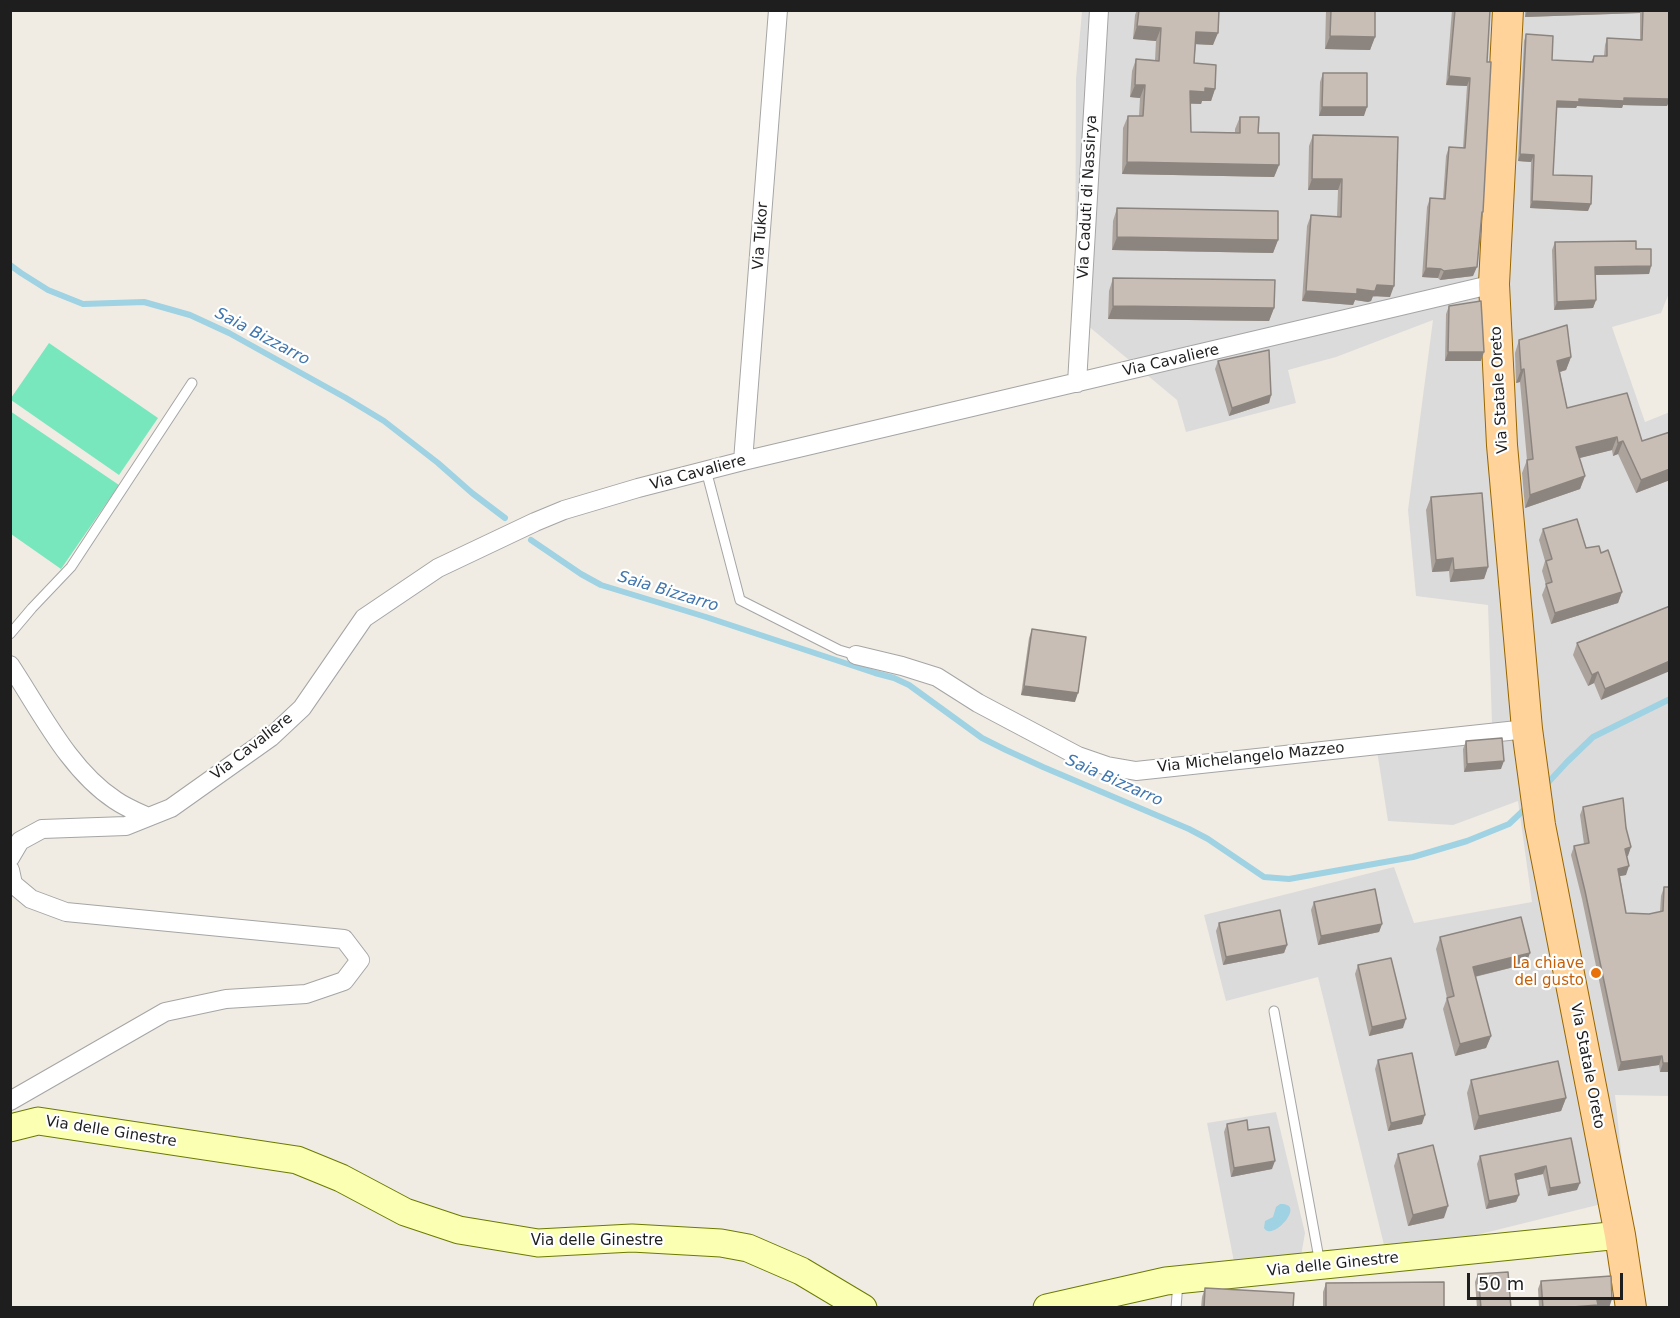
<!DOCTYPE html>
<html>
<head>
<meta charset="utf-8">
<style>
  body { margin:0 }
  #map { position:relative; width:1680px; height:1318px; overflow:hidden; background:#f0ece3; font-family:"DejaVu Sans",sans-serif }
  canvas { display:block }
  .frame { position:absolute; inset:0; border:12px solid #1e1e1e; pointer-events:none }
  .scale { position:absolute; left:1467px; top:1273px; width:156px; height:27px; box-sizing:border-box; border:3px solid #1e1e1e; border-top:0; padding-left:8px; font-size:18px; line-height:21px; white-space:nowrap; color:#1e1e1e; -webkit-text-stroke:4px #fff; paint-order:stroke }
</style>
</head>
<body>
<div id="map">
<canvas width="1680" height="1318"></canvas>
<div class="frame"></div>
<div class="scale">50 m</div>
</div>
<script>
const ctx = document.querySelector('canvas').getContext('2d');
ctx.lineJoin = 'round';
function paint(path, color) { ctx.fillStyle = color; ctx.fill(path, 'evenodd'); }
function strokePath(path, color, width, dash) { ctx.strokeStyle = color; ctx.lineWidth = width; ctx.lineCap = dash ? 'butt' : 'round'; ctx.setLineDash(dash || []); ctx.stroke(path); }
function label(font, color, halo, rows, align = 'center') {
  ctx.font = font + ' "DejaVu Sans",sans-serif'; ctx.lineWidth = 4.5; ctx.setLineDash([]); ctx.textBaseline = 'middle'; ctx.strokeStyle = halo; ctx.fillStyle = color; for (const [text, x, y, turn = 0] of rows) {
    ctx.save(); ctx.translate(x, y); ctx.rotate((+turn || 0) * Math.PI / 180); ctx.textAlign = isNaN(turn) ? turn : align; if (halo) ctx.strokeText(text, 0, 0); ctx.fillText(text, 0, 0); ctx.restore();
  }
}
const residential = new Path2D(`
  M 1082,11 L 1669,11 L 1669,293 L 1661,313 L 1612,327 L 1645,422 L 1670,412 L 1669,1096 L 1615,1095 L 1626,1198 L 1387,1257 L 1318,977 L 1226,1001 L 1204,915 L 1394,867 L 1414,923 L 1532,902 L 1518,801 L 1453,825 L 1388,821 L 1375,738 L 1492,724 L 1488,605 L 1416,596 L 1408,510 L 1433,320 L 1336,357 L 1288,370 L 1296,403 L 1186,432 L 1177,400 L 1075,315 L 1076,79 Z
  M 1276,1112 L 1305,1233 L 1301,1256 L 1234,1262 L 1207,1123 Z`);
const pitch = new Path2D(`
  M 49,343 L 158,418 L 119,475 L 11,400 L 11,398 Z
  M 10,411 L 119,485 L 61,569 L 11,534 Z`);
const water = new Path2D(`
  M 1280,1204 C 1305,1203 1279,1234 1268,1231 C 1266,1231 1265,1229 1264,1228 L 1265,1221 L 1273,1217 L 1276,1207 Z`);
const stream = new Path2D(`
  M 10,265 L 21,273 L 48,290 L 83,304 L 144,302 L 190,315 L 229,333 L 346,398 L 384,421 L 438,463 L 472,493 L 505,518
  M 531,540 L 581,574 L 601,585 L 706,617 L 875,673 L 894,678 L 909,685 L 982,738 L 1006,750 L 1043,767 L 1189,829 L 1208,839 L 1264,877 L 1289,879 L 1413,857 L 1467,841 L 1509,824 L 1528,806
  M 1544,787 L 1567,762 L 1593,737 L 1670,699`);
const lane = new Path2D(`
  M 706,470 L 740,600 L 839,650 L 856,655
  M 10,634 L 32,608 L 71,567 L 192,383
  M 1274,1011 L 1320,1264
  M 1176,1308 L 1178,1282`);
const street = new Path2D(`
  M 1077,383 L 1099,10
  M 743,461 L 778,10
  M 856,655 L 902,666 L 937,677 L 978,703 L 1078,756 L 1107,766 L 1136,771 L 1527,729
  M 10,665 C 40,710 69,770 115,800 C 125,807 137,812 148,817
  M 10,858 L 20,841 L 42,829 L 126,826 L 171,808 L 271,737 L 302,708 L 364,618 L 438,568 L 535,522 L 564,510 L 638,488 L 743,461 L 1494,284
  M 10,870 L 13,884 L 31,899 L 66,912 L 344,939 L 360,960 L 344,981 L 306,994 L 226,999 L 165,1012 L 10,1101`);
const secondary = new Path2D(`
  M 10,1128 L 38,1121 L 297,1160 L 341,1178 L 405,1212 L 459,1230 L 538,1243 L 632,1238 L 721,1243 L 748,1248 L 801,1271 L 863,1308
  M 1047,1308 L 1166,1281 L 1620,1235`);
const primary = new Path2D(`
  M 1508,10 L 1494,284 L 1502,445 L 1527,729 L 1540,825 L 1620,1235 L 1631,1308`);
const wall = new Path2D(`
  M 1137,10 L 1219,10 L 1213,45 L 1196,44 L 1194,63 L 1215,89 L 1211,101 L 1202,101 L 1201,104 L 1191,104 L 1191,132 L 1235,132 L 1235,129 L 1240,117 L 1258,133 L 1279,165 L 1274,177 L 1122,174 L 1123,128 L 1128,116 L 1139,116 L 1140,98 L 1130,97 L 1132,71 L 1136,59 L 1155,60 L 1156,41 L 1133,39 L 1135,15 Z
  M 1326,10 L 1375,10 L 1375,37 L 1370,50 L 1325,49 Z
  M 1452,10 L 1490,10 L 1487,62 L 1483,212 L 1481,217 L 1473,276 L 1440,280 L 1438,278 L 1422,277 L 1427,207 L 1430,198 L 1443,199 L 1446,156 L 1449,147 L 1463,148 L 1467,86 L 1446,85 Z
  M 1525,10 L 1670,10 L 1667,106 L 1623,105 L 1622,108 L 1577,106 L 1576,108 L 1556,108 L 1553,175 L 1588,211 L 1530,208 L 1531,162 L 1518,161 L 1524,41 L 1526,34 L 1552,60 L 1591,62 L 1594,56 L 1604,56 L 1605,45 L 1607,38 L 1640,40 L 1640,13 L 1525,17 Z
  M 1323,73 L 1364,116 L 1319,116 L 1320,82 Z
  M 1313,135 L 1398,137 L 1390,297 L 1373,296 L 1371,301 L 1368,302 L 1355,300 L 1353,305 L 1302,301 L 1307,226 L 1311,215 L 1337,217 L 1338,190 L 1308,190 L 1309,146 Z
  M 1117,208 L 1278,240 L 1273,253 L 1112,250 L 1113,221 Z
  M 1555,242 L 1636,249 L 1651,266 L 1649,274 L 1595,275 L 1596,300 L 1593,308 L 1554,310 L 1552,250 Z
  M 1113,278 L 1274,308 L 1269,321 L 1108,319 L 1109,291 Z
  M 1449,306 L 1481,361 L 1445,361 L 1446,314 Z
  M 1519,340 L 1571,357 L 1566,370 L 1560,372 L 1567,408 L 1642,441 L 1670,432 L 1670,480 L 1636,493 L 1618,454 L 1613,456 L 1612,450 L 1579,458 L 1585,476 L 1580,489 L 1525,508 L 1522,473 L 1527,460 L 1520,382 L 1516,383 L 1515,353 Z
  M 1218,361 L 1271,395 L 1269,403 L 1229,416 L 1215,369 Z
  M 1431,497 L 1488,567 L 1484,579 L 1450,582 L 1449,571 L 1432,572 L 1426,510 Z
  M 1543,529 L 1586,548 L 1601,553 L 1622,592 L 1618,603 L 1551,624 L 1542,595 L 1546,585 L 1542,571 L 1545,561 L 1539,540 Z
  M 1670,606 L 1601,700 L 1594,683 L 1588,686 L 1573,655 L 1577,643 Z
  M 1032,629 L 1075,702 L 1021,695 L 1029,638 Z
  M 1466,741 L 1501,769 L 1464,772 L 1463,749 Z
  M 1583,807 L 1626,828 L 1631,847 L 1627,856 L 1626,875 L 1620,876 L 1626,913 L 1649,914 L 1660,912 L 1661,896 L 1664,887 L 1670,887 L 1670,1072 L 1660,1072 L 1659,1065 L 1618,1071 L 1582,899 L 1571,855 L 1574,846 L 1584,844 L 1580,815 Z
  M 1314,902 L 1382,924 L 1379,932 L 1318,945 L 1311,910 Z
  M 1219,923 L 1287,945 L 1284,953 L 1223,965 L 1216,931 Z
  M 1440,937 L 1526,964 L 1475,977 L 1491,1036 L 1486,1048 L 1455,1056 L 1443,1009 L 1447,998 L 1436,949 Z
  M 1358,965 L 1403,1028 L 1369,1036 L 1355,974 Z
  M 1378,1060 L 1422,1124 L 1388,1131 L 1375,1069 Z
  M 1471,1080 L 1566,1098 L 1561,1111 L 1474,1130 L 1467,1093 Z
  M 1227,1124 L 1248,1130 L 1272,1169 L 1231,1177 L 1224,1132 Z
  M 1571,1138 L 1577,1190 L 1548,1196 L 1543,1174 L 1516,1180 L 1519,1195 L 1516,1202 L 1486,1209 L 1477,1164 L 1480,1156 Z
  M 1398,1154 L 1444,1218 L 1408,1226 L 1394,1166 Z
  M 1478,1274 L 1511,1308 L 1477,1308 L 1475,1282 Z
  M 1541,1281 L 1609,1308 L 1539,1308 L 1538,1289 Z
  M 1326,1283 L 1444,1308 L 1323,1308 L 1323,1292 Z
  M 1205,1288 L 1293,1308 L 1201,1308 L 1202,1297 Z`);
const shadedWall = new Path2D(`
  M 1527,10 L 1641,10 L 1640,13 L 1525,17 Z
  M 1137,26 L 1161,28 L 1156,41 L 1133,39 Z
  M 1196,32 L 1218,33 L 1213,45 L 1192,44 Z
  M 1330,36 L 1375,37 L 1370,50 L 1325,49 Z
  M 1449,76 L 1470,78 L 1467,86 L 1446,85 Z
  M 1135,85 L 1145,85 L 1140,98 L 1130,97 Z
  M 1205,88 L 1215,89 L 1211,101 L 1202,101 L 1201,104 L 1186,103 L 1190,91 Z
  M 1624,98 L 1670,99 L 1670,100 L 1667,106 L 1623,105 L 1622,108 L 1577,106 L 1576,108 L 1554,107 L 1557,101 Z
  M 1322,107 L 1367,107 L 1364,116 L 1319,116 Z
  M 1520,154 L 1534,155 L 1531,162 L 1518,161 Z
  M 1127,162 L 1279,165 L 1274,177 L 1122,174 Z
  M 1312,179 L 1342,179 L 1338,190 L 1308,190 Z
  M 1532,201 L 1591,204 L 1588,211 L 1530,208 Z
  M 1117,237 L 1278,240 L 1273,253 L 1112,250 Z
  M 1651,266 L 1649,274 L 1592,275 L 1595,267 Z
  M 1477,267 L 1473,276 L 1440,280 L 1444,271 Z
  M 1426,268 L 1441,269 L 1438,278 L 1422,277 Z
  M 1377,285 L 1394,286 L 1390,297 L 1373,296 Z
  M 1357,289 L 1375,291 L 1371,301 L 1368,302 L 1355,300 L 1353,305 L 1302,301 L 1306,291 Z
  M 1596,300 L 1593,308 L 1554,310 L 1557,302 Z
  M 1113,306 L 1274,308 L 1269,321 L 1108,319 Z
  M 1448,352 L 1484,352 L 1481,361 L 1445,361 Z
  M 1571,357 L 1566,370 L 1553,374 L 1557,361 Z
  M 1524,369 L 1520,382 L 1516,383 L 1521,370 Z
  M 1271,395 L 1269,403 L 1229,416 L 1232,408 Z
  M 1617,437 L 1612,450 L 1572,460 L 1576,447 Z
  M 1623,441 L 1618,454 L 1613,456 L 1618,443 Z
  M 1670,469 L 1670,480 L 1636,493 L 1641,480 Z
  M 1585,476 L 1580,489 L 1525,508 L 1530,495 Z
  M 1453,558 L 1449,571 L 1432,572 L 1436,560 Z
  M 1488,567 L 1484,579 L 1450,582 L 1454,570 Z
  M 1622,592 L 1618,603 L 1551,624 L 1555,613 Z
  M 1670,661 L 1670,671 L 1601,700 L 1605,689 Z
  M 1598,672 L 1594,683 L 1588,686 L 1592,675 Z
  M 1024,686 L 1078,693 L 1075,702 L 1021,695 Z
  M 1504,761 L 1501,769 L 1464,772 L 1467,764 Z
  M 1631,847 L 1628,856 L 1622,858 L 1625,849 Z
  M 1629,866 L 1626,875 L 1615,877 L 1618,869 Z
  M 1382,924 L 1379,932 L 1318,945 L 1321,936 Z
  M 1287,945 L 1284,953 L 1223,965 L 1226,957 Z
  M 1530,953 L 1526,964 L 1469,978 L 1473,967 Z
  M 1406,1019 L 1403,1028 L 1369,1036 L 1372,1027 Z
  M 1491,1036 L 1486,1048 L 1455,1056 L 1460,1044 Z
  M 1662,1056 L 1659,1065 L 1618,1071 L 1621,1062 Z
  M 1663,1063 L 1670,1063 L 1670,1072 L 1660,1072 Z
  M 1566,1098 L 1561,1111 L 1474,1130 L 1479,1116 Z
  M 1425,1115 L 1422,1124 L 1388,1131 L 1391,1123 Z
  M 1275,1161 L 1272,1169 L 1231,1177 L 1234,1168 Z
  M 1546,1166 L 1543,1174 L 1512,1181 L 1515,1174 Z
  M 1580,1183 L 1577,1190 L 1548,1196 L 1550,1188 Z
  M 1519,1195 L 1516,1202 L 1486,1209 L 1489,1201 Z
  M 1448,1206 L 1444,1218 L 1408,1226 L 1413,1215 Z
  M 1612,1299 L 1609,1308 L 1560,1308 L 1597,1300 Z`);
const building = new Path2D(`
  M 1139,10 L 1219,10 L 1218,33 L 1196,32 L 1194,63 L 1216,65 L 1215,89 L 1205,88 L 1205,92 L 1190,91 L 1191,132 L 1240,133 L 1240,117 L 1259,117 L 1258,133 L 1279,133 L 1279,165 L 1127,162 L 1128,116 L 1143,116 L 1145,85 L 1135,85 L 1136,59 L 1159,61 L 1161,28 L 1137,26 Z
  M 1331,10 L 1375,10 L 1375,37 L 1330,36 Z
  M 1455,10 L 1490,10 L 1487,62 L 1491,62 L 1483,212 L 1482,212 L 1477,267 L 1444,271 L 1441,269 L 1426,268 L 1430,198 L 1445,199 L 1449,147 L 1465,148 L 1470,78 L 1449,76 Z
  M 1643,10 L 1670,10 L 1670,99 L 1624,98 L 1624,101 L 1579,99 L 1579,102 L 1557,101 L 1553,175 L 1592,176 L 1591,204 L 1532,201 L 1534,155 L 1520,154 L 1526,34 L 1553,36 L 1552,60 L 1593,62 L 1594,56 L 1607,56 L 1607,38 L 1642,40 Z
  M 1323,73 L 1367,73 L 1367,107 L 1322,107 Z
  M 1313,135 L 1398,137 L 1394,286 L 1377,285 L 1375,291 L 1372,291 L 1357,289 L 1357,294 L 1306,291 L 1311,215 L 1341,217 L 1342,179 L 1312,179 Z
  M 1117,208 L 1278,211 L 1278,240 L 1117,237 Z
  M 1636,241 L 1636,249 L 1651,249 L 1651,266 L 1595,267 L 1596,300 L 1557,302 L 1555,242 Z
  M 1113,278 L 1275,280 L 1274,308 L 1113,306 Z
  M 1481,301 L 1484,352 L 1448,352 L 1449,306 Z
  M 1567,325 L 1571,357 L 1557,361 L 1567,408 L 1627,393 L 1642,441 L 1670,432 L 1670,469 L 1641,480 L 1623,441 L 1618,443 L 1617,437 L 1576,447 L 1585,476 L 1530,495 L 1527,460 L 1533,459 L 1524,369 L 1521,370 L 1519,340 Z
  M 1269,350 L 1271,395 L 1232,408 L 1218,361 Z
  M 1482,493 L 1488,567 L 1454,570 L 1453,558 L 1436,560 L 1431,497 Z
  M 1577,519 L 1586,548 L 1599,546 L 1601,553 L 1608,550 L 1622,592 L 1555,613 L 1546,584 L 1552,582 L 1546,561 L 1552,559 L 1543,529 Z
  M 1670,606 L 1670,661 L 1605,689 L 1598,672 L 1592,675 L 1577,643 Z
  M 1032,629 L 1086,637 L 1078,693 L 1024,686 Z
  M 1502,738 L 1504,761 L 1467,764 L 1466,741 Z
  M 1623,798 L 1626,828 L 1631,847 L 1625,849 L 1629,866 L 1618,869 L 1626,913 L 1649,914 L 1663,911 L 1664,887 L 1670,887 L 1670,1063 L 1663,1063 L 1662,1056 L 1621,1062 L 1585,891 L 1574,846 L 1589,843 L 1583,807 Z
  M 1375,889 L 1382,924 L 1321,936 L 1314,902 Z
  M 1280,910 L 1287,945 L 1226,957 L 1219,923 Z
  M 1521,917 L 1530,953 L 1473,967 L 1491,1036 L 1460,1044 L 1447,998 L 1454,996 L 1440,937 Z
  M 1391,958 L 1406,1019 L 1372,1027 L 1358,965 Z
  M 1412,1053 L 1425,1115 L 1391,1123 L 1378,1060 Z
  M 1558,1061 L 1566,1098 L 1479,1116 L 1471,1080 Z
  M 1247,1120 L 1248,1130 L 1269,1127 L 1275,1161 L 1234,1168 L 1227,1124 Z
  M 1571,1138 L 1580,1183 L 1550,1188 L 1546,1166 L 1515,1174 L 1519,1195 L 1489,1201 L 1480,1156 Z
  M 1433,1145 L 1448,1206 L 1413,1215 L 1398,1154 Z
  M 1508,1272 L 1511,1308 L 1481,1308 L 1478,1274 Z
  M 1611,1276 L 1612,1299 L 1597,1300 L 1598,1305 L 1560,1308 L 1543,1308 L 1541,1281 Z
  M 1444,1282 L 1444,1308 L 1326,1308 L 1326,1283 Z
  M 1205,1288 L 1294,1293 L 1293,1308 L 1204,1308 Z`);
const markers = [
  [1596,973,6,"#e8710a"]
];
const streetNames = [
  ["Via Caduti di Nassirya",1088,197,-87],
  ["Via Tukor",761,236,-86],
  ["Via Cavaliere",1171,361,-13],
  ["Via Statale Oreto",1500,390,-93],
  ["Via Cavaliere",698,473,-15],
  ["Via Cavaliere",252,747,-38],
  ["Via Michelangelo Mazzeo",1251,758,-6],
  ["Via Statale Oreto",1587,1066,79],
  ["Via delle Ginestre",111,1132,9],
  ["Via delle Ginestre",597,1241],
  ["Via delle Ginestre",1333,1265,-6]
];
const foodNames = [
  ["La chiave",1584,964],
  ["del gusto",1584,981]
];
const waterNames = [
  ["Saia Bizzarro",262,337,28],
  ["Saia Bizzarro",668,592,17],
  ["Saia Bizzarro",1114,781,24]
];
paint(residential, '#dcdbdb');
paint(pitch, '#79e7bd');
paint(water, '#9fd2e2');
strokePath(stream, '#9fd2e2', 6);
strokePath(lane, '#a5a5a5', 11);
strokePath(street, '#a5a5a5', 20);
strokePath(secondary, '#6c7a00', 29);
strokePath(primary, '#986600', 32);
strokePath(lane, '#fff', 9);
strokePath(street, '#fff', 18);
strokePath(secondary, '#fbffb2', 27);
strokePath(primary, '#ffd399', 30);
paint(wall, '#aca39d');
paint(shadedWall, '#8c857f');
paint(building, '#c8beb6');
strokePath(building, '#8c857f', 1.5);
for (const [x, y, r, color] of markers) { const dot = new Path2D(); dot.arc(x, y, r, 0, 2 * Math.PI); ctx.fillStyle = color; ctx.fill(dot); strokePath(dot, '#fff', 2); }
label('15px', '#1e1e1e', '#fff', streetNames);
label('15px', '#c56008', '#fff', foodNames, 'right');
label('italic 16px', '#3f76af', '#fff', waterNames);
</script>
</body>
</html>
